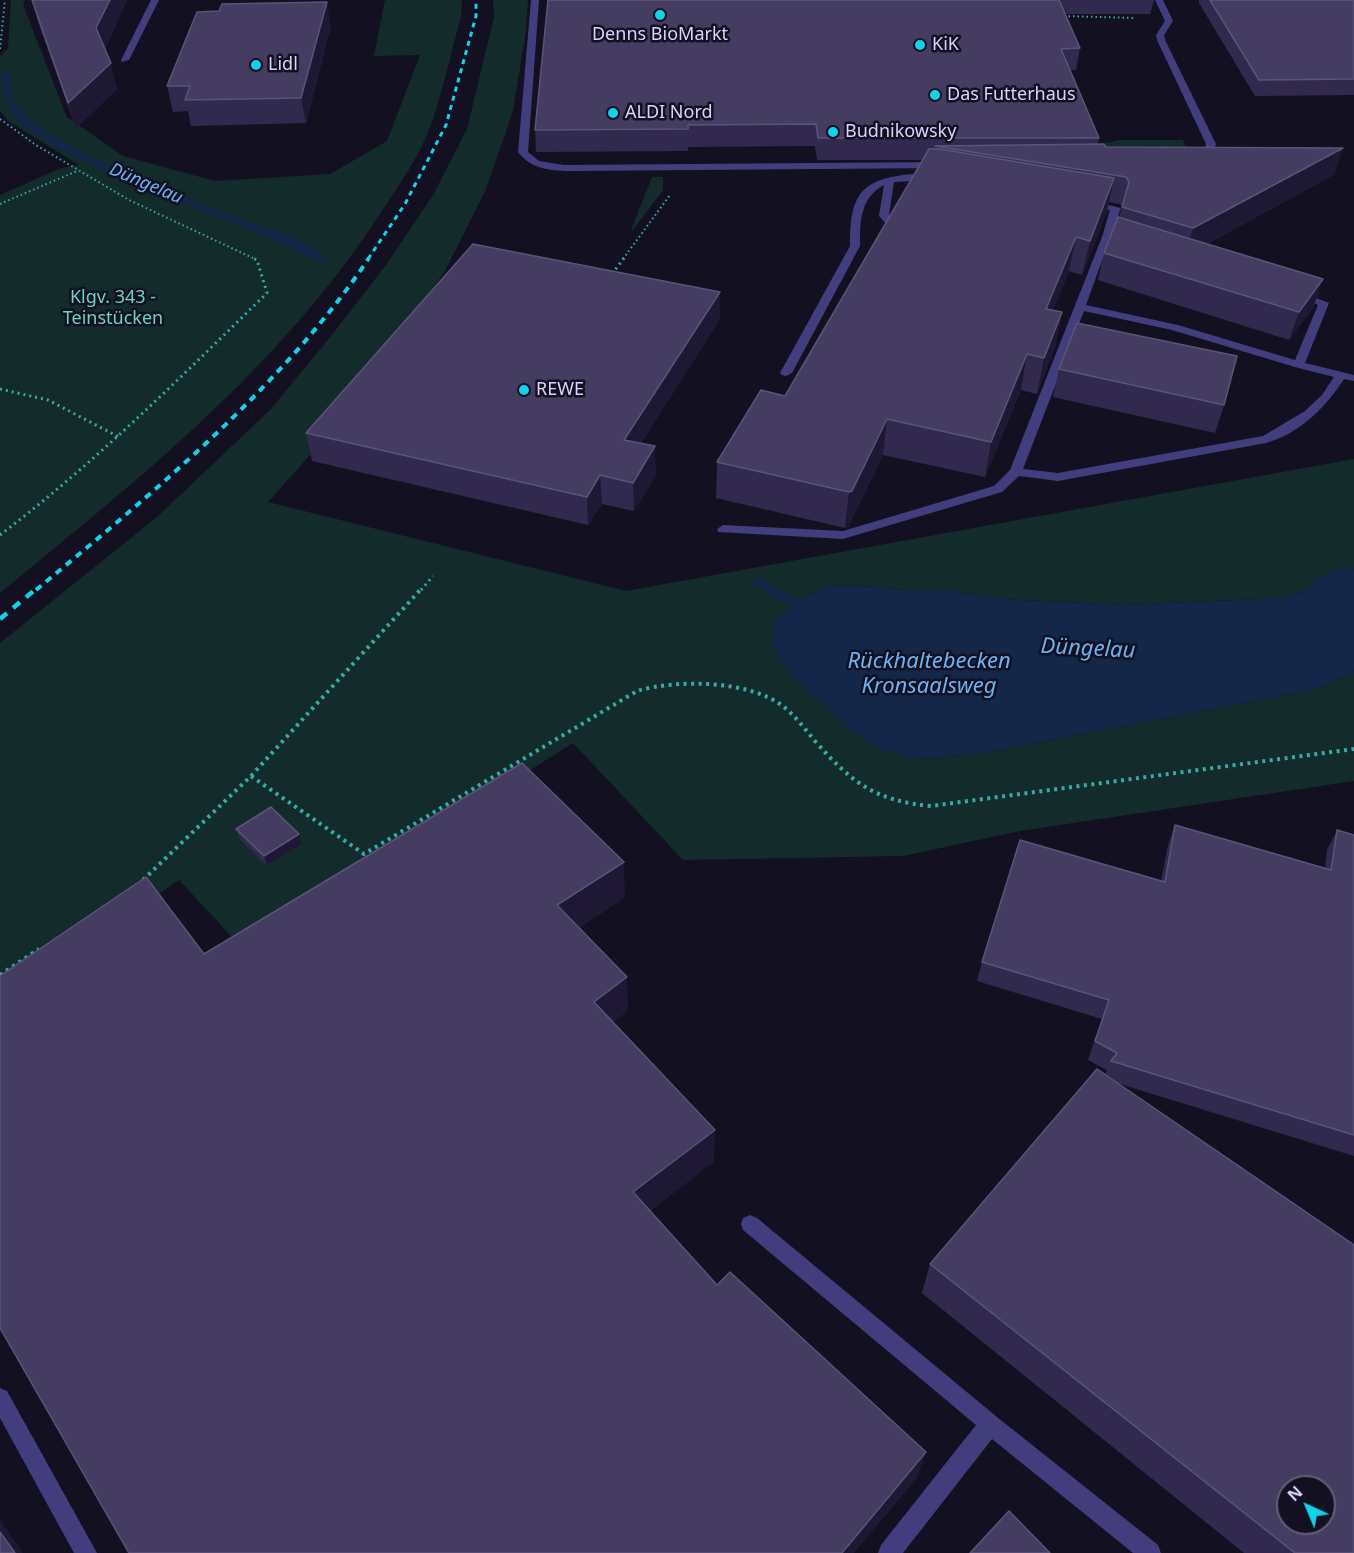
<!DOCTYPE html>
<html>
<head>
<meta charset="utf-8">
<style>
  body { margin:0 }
  #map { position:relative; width:1354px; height:1553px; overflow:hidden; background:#131022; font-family:"Noto Sans",sans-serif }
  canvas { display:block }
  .north { position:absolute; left:1276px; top:1475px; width:60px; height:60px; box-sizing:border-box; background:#131022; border:2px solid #625e79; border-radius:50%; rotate:316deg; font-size:16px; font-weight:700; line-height:24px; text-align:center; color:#d9d4fc }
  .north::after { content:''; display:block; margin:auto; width:21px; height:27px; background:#13d1e9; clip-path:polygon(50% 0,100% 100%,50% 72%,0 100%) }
</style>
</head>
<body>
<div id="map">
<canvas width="1354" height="1553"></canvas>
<div class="north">N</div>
</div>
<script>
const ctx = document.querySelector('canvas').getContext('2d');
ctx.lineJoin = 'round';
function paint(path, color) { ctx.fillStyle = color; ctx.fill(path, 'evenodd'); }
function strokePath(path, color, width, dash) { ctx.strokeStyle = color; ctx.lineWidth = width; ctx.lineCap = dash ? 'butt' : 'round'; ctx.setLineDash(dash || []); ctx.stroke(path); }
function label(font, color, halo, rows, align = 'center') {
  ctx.font = font + ' "Noto Sans",sans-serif'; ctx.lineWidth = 5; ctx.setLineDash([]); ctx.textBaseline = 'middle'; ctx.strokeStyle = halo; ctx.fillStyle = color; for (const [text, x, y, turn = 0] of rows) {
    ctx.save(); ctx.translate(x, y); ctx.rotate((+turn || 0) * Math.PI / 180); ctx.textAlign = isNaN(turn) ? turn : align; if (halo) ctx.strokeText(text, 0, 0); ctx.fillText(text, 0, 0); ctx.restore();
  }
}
const green = new Path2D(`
  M 11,0 L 25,0 L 23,5 L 67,117 L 123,156 L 215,181 L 330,174 L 387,141 L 420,55 L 374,56 L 385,0 L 462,0 L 461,17 C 451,53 443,91 430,127 C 419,157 396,190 378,217 C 279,368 138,480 0,593 L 0,195 L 61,168 L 79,165 L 8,121 L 0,111 L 0,56 L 8,48 Z
  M 493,0 L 528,0 L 526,31 L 513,111 L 486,189 L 445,271 L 336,426 L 268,502 L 626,591 L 1354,459 L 1354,570 L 1344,567 L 1319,577 L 1312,586 L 1301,593 L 1282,598 L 1124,605 L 1001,599 L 950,590 L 918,591 L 849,585 L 828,587 L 809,594 L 919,759 L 984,753 L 1317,689 L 1349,675 L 1354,670 L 1354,781 L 1020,831 L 903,856 L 683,860 L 573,743 L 245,951 L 179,880 L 0,1001 L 0,643 L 157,517 L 271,409 L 335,331 L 386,265 L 433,195 L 467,129 L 494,17 Z
  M 1120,140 L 1183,140 L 1186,149 L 1097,149 L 1106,143 Z
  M 652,177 L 663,177 L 663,190 L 633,230 L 631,230 Z`);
const water = new Path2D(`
  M 1344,567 L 1354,570 L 1354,670 L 1349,675 L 1317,689 L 984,753 L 919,759 L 879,749 L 846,727 L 788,671 L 772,644 L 776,619 L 809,594 L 828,587 L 849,585 L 918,591 L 950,590 L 1001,599 L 1124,605 L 1282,598 L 1301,593 L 1312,586 L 1319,577 Z`);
const stream = new Path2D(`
  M 2,70 L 9,72 C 11,80 9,92 13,99 C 34,145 199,203 249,222 C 274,231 308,240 327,259 L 318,261 C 248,225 172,201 100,168 C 74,156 39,141 18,119 C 6,106 0,88 2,70 Z
  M 758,577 L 799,600 L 818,605 L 820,608 L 813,613 L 789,606 L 753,584 L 751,581 Z`);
const pathFar2 = new Path2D(`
  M 1064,16 L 1133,18
  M 0,49 L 5,0
  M 0,119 L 36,145 L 129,200 L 255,259
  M 0,204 L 77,171
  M 623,259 L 670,195`);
const pathFar1 = new Path2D(`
  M 612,274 L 624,258
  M 0,389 L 48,400 L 119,437
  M 0,535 C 96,462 181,377 267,293 L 257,260 L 252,258
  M 421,590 L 433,576`);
const path = new Path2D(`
  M 251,776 L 422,588
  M 143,880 L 251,776 L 364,854 L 637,691 C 677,679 750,680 784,707 C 796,717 805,729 815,741 C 851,782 875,801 931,806 L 1354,749
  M 0,975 L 39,949`);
const service = new Path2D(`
  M 151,0 L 159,0 L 129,60 L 122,62 L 121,60 Z
  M 531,0 L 539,0 L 528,152 L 539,161 L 564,165 L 941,162 L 946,165 L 941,168 L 574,171 C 552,171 532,170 518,152 Z
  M 1155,0 L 1163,0 L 1173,21 L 1164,35 L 1165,40 L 1216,144 L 1211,156 L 1201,162 L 1193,160 L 1204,153 L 1206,144 L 1157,40 L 1156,35 L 1165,21 Z
  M 912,174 L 931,174 L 936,177 L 931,180 L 894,182 L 889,215 L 896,223 L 895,225 L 887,225 L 879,216 L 884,185 C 860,198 860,221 860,246 L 792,373 L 786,376 L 782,375 L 780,373 L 850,246 C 850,195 860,179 912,174 Z
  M 1088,200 L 1121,208 L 1086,305 L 1178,325 L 1295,360 L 1318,305 L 1291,294 L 1292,292 L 1300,292 L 1329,303 L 1305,363 L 1354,375 L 1354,381 L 1344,379 C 1326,407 1299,434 1266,443 L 1058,481 L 1019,476 L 1002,492 L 843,539 L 718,532 L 717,529 L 723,525 L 843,531 L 994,486 L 1010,470 L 1102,237 L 1110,210 L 1084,205 L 1084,201 ZM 1084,311 L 1172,330 L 1295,367 L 1334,377 L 1322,395 L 1305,411 L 1263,436 L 1058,473 L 1023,469 Z
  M 750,1215 L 757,1218 L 997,1417 L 1158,1545 L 1161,1553 L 1133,1553 L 992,1439 L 903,1553 L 878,1553 L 881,1545 L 976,1425 L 743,1230 L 741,1224 L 743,1218 Z
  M 0,1388 L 7,1391 L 97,1553 L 74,1553 L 0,1418 Z`);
const railFar2 = new Path2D(`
  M 368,259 L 405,204 L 446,125 L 476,16 L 476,0`);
const railFar1 = new Path2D(`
  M 36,590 C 154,492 283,386 369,258`);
const rail = new Path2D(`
  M 0,619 L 37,588`);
const wall = new Path2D(`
  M 32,0 L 127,0 L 105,49 L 117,89 L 76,128 L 39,25 Z
  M 548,0 L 1154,0 L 1150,14 L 1065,14 L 1080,48 L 1076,70 L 1070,70 L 1099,138 L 1098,144 L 1106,147 L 1335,174 L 1207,244 L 1323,279 L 1314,306 L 1289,340 L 1098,280 L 1104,253 L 1119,217 L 1122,207 L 1120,204 L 1109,202 L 1107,212 L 1082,275 L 1069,271 L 1053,310 L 1062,312 L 1055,347 L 1037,394 L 1021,390 L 985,477 L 883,455 L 848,527 L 845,528 L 716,498 L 717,462 L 785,396 L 923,160 L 817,160 L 815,146 L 688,147 L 688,151 L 536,152 L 535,130 Z
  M 1199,0 L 1354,0 L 1354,95 L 1255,96 L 1199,3 Z
  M 331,26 L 306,123 L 191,126 L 188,111 L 173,112 L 167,86 Z
  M 720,319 L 641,443 L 656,475 L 634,511 L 602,504 L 588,525 L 312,461 L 306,433 Z
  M 1059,369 L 1224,405 L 1215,433 L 1053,397 Z
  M 1175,825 L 1325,868 L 1327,850 L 1337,830 L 1354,835 L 1354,1156 L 1120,1084 L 1354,1553 L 1244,1553 L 922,1293 L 930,1264 L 1105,1074 L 1107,1070 L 1088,1060 L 1102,1019 L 977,981 L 982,962 L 1161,881 L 1168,845 Z
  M 236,829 L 302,844 L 267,866 L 240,839 Z`);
const shadedWall = new Path2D(`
  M 110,0 L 127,0 L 103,53 L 96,28 Z
  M 327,2 L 331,26 L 306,123 L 301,98 Z
  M 111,63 L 117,89 L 76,128 L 68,103 Z
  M 1343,148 L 1335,174 L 1186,255 L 1193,228 Z
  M 1114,178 L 1107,212 L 1082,275 L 1090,241 Z
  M 1076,237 L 1069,271 L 1039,344 L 1046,309 Z
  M 1323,279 L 1314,306 L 1289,340 L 1299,312 Z
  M 720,292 L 720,319 L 625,468 L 624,440 Z
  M 1062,312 L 1055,347 L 1037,394 L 1044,358 Z
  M 1027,354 L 1021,390 L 985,477 L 991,442 Z
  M 887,419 L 883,455 L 848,527 L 845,528 L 849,492 Z
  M 655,446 L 656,475 L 634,511 L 633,483 Z
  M 600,475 L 602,504 L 588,525 L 587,497 Z
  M 299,834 L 302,844 L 267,866 L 264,856 Z
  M 624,862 L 625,898 L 561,940 L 557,905 Z
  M 627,977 L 628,1011 L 596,1036 L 594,1002 Z
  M 715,1130 L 714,1162 L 635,1223 L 633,1192 Z
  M 926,1452 L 917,1478 L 854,1553 L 842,1553 Z
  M 0,1520 L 23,1553 L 15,1553 L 0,1532 Z`);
const building = new Path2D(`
  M 32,0 L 110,0 L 96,28 L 111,63 L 68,103 Z
  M 548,0 L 1059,0 L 1080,48 L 1061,49 L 1099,138 L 818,138 L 816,124 L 688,125 L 688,129 L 535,130 Z
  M 1210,0 L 1354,0 L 1354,79 L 1259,80 Z
  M 327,2 L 301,98 L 185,100 L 190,86 L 167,86 L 197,12 L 219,11 L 222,4 Z
  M 1104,144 L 1106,147 L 1343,148 L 1193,228 L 1122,207 L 1129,182 L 1126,177 L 935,146 Z
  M 929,149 L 940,149 L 1114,178 L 1090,241 L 1076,237 L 1046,309 L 1062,312 L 1044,358 L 1027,354 L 991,442 L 887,419 L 852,491 L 849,492 L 717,462 L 761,390 L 785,396 Z
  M 1118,217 L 1323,279 L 1299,312 L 1104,253 Z
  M 473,244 L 720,292 L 624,440 L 655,446 L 633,483 L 600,475 L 587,497 L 306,433 Z
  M 1077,323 L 1237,356 L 1224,405 L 1059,369 Z
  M 522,763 L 624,862 L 557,905 L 627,977 L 594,1002 L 715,1130 L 633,1192 L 717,1285 L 730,1272 L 926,1452 L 842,1553 L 129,1553 L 0,1328 L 0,976 L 146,877 L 204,954 Z
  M 271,807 L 299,834 L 264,856 L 236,829 Z
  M 1175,825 L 1331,870 L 1337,830 L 1354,835 L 1354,1135 L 1111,1061 L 1117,1053 L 1095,1041 L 1109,1000 L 982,962 L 1020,840 L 1165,882 Z
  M 1097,1069 L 1354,1245 L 1354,1553 L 1295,1553 L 930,1264 ZM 1288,1487 L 1324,1487 L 1324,1523 L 1288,1523 Z
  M 1009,1511 L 1050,1553 L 970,1553 Z
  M 0,1532 L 15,1553 L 0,1553 Z`);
const markers = [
  [660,15,6,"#13d1e9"],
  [920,45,6,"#13d1e9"],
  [256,65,6,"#13d1e9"],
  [935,95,6,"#13d1e9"],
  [613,113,6,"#13d1e9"],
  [833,132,6,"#13d1e9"],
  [524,390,6,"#13d1e9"]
];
const farPoinames = [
  ["Denns BioMarkt",660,35,"center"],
  ["KiK",932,45],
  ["Lidl",268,65],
  ["Das Futterhaus",947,95],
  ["ALDI Nord",625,113],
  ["Budnikowsky",845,132],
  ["REWE",536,390]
];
const farWaternames = [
  ["Düngelau",146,184,23]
];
const farParknames = [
  ["Klgv. 343 -",113,298],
  ["Teinstücken",113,319]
];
const waterNames = [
  ["Düngelau",1088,649,3],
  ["Rückhaltebecken",929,662],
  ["Kronsaalsweg",929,687]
];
paint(green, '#132b2b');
paint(water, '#142748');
paint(stream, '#142748');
strokePath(pathFar2, '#38aba6', 2, [1.5, 3]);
strokePath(pathFar1, '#38aba6', 3, [2, 4]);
strokePath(path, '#38aba6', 4, [3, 4.5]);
paint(service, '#423e7d');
strokePath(railFar2, '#13d1e9', 3, [5, 4.5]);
strokePath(railFar1, '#13d1e9', 4, [7, 6]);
strokePath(rail, '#13d1e9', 4.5, [9, 8]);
paint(wall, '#322a4e');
paint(shadedWall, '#1e1835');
paint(building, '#443c61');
strokePath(building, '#5b5479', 1.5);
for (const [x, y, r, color] of markers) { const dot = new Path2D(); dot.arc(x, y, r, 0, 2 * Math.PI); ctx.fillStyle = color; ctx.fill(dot); strokePath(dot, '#131022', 2); }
label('18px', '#d9d4fc', '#131022', farPoinames, 'left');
label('italic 18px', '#6bb2f3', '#131022', farWaternames);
label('18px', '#66d6bb', '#131022', farParknames);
label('italic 22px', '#6bb2f3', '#131022', waterNames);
</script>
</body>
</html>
